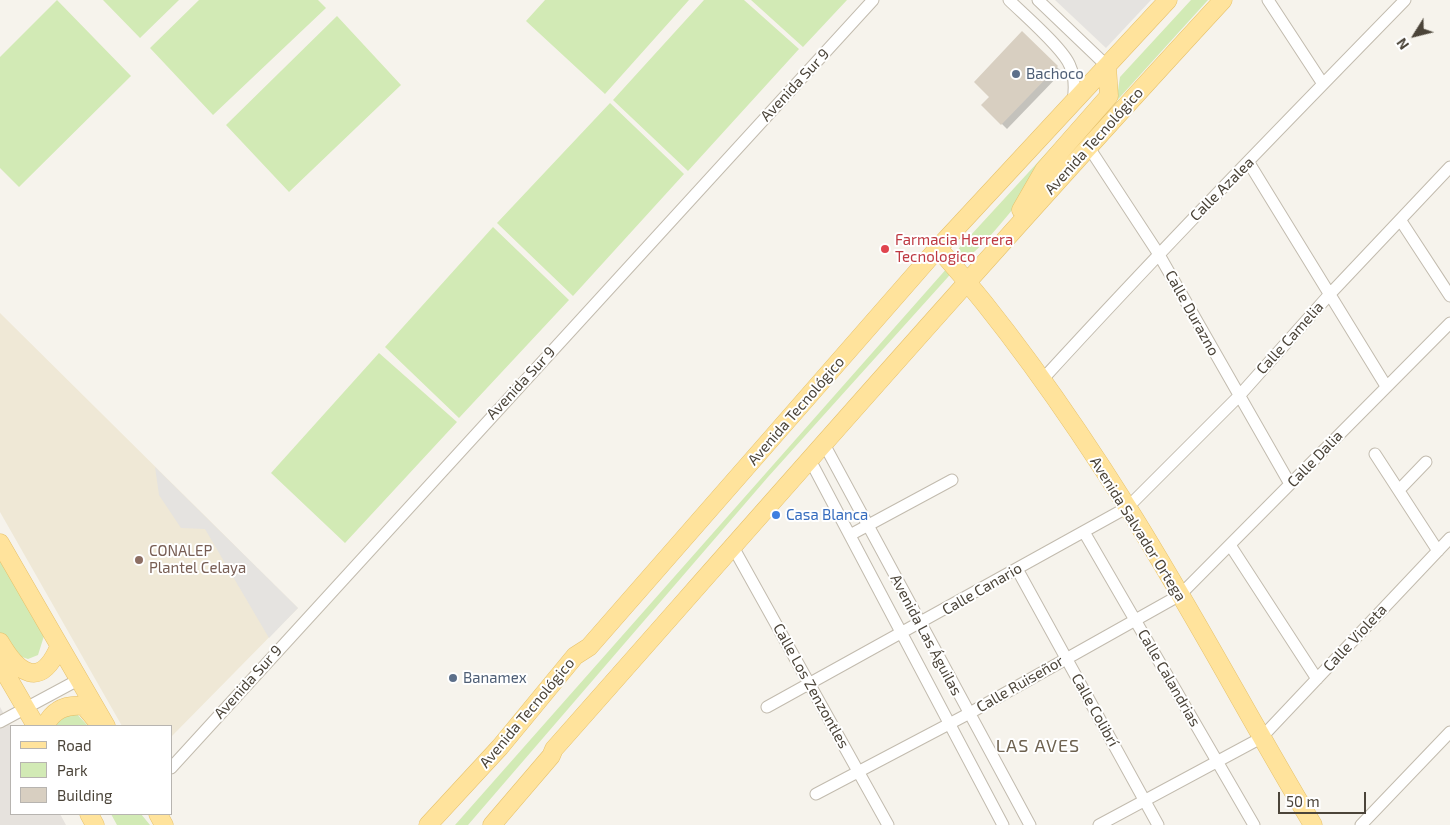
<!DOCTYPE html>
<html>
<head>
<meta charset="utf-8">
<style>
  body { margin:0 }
  #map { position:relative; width:1450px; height:825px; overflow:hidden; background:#f6f3ec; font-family:"Exo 2",sans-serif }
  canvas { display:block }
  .legend { position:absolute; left:10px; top:725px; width:162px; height:90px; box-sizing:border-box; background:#fff; border:1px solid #b7b4b0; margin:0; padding:6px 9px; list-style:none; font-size:15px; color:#4b4439 }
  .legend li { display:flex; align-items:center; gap:10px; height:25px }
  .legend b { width:25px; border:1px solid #b7b4b0 }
  .north { position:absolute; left:1390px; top:10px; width:50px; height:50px; -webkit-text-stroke:4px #fff; paint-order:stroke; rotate:234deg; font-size:14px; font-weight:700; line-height:20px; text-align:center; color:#4b4439 }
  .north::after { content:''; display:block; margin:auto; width:18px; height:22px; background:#4b4439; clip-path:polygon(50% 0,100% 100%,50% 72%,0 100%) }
  .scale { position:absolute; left:1278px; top:792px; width:88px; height:22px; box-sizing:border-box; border:2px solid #4b4439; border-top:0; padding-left:6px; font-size:15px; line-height:18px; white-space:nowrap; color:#4b4439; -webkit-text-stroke:4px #fff; paint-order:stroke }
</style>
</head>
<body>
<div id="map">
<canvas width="1450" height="825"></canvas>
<ul class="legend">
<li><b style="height:6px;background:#ffe39c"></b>Road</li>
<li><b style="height:14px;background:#d2eab5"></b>Park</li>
<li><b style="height:14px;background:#d8cfc1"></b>Building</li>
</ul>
<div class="north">N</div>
<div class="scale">50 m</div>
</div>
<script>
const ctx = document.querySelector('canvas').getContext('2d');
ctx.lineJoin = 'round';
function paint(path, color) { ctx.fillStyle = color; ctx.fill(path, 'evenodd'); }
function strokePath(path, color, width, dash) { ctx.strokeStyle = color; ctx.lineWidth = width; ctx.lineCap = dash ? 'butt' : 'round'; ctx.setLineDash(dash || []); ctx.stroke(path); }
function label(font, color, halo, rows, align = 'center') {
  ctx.font = font + ' "Exo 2",sans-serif'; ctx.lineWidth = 4; ctx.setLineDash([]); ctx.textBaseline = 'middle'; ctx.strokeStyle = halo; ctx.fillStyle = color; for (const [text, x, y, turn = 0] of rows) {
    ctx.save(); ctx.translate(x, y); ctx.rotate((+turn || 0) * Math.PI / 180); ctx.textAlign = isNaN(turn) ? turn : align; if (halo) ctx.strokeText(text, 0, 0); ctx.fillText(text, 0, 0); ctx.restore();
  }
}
const industrial = new Path2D(`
  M 0,707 L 11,727 L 11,814 L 60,814 L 66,825 L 0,825 Z`);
const education = new Path2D(`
  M 0,313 L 298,608 L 171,737 L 171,726 L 122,726 L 0,512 Z`);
const green = new Path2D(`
  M 57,0 L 131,76 L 19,187 L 0,168 L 0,57 Z
  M 103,0 L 179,0 L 140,38 Z
  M 199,0 L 318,0 L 326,8 L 213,115 L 150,48 Z
  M 545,0 L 689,0 L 605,94 L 526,21 Z
  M 704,0 L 744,0 L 799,49 L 688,171 L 613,100 Z
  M 751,0 L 847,0 L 803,47 Z
  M 1191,0 L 1208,0 L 1111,107 L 1118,90 L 1120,77 Z
  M 337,16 L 401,85 L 289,192 L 226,125 Z
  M 1095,100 C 1076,125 984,256 963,259 L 958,255 L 959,248 Z
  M 610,103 L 684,174 L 573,296 L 497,223 Z
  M 493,227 L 569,300 L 459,418 L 385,347 Z
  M 948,267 L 952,272 L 948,277 L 768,477 L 468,825 L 455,825 Z
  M 379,353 L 457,422 L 345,543 L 271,473 Z
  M 0,560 L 44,636 L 38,655 L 28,659 L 19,656 L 0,638 Z
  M 75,712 L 88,726 L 53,726 L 61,715 Z
  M 111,814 L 141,814 L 150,825 L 117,825 Z`);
const parking = new Path2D(`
  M 1055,0 L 1151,0 L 1106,48 Z
  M 155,467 L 298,608 L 269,638 L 205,529 L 181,528 L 159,495 Z`);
const shadow = new Path2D(`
  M 1022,33 L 1062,72 L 1007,129 L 983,105 L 991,97 Z`);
const building = new Path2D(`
  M 1022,31 L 1058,66 L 1001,125 L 981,105 L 989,97 L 974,82 Z`);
const minor = new Path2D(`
  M 1009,0 C 1023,14 1064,49 1070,66 C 1075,77 1075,89 1073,101
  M 1038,0 L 1107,66
  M 1268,0 L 1323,84
  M 1088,146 L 1158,253 L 1290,484
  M 1249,163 L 1386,386
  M 1401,221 L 1450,296
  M 1042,380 C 1160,251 1283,125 1405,0
  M 824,444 L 1030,825
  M 1375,454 L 1438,551
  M 810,460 L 1003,825
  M 1399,490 L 1426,462
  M 1084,532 L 1254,825
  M 850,535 L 952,480
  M 1230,545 L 1317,679
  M 733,547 L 888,825
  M 1017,569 L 1158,825
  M 767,707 L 1128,507 L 1239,396 L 1329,295 L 1450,167
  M 0,722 L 78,680
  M 171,768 L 873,0
  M 816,794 L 968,714 L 1180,595 L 1450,323
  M 1099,825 L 1261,738 L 1450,538
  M 1361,825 L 1450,732`);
const primary = new Path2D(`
  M 1021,210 L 1044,170 L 1109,96 L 1107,66
  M 938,248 C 1008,327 1072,419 1128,508 C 1193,611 1250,720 1313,825
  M 0,543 L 106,726
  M 0,642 C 18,673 40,690 59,647
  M 0,664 L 36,726
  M 45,726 C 53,710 66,704 84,706 L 95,719
  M 89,814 L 95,825
  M 158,814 L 164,825
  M 428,825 L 500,747 L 575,656 L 589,647 L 938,248 L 1168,0
  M 492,825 L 551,756 L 554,749 C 776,498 996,246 1223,0`);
const markers = [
  [1016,74,5,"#5c6f8a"],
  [885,249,5,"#e0444e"],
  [776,515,5,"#3f7fe0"],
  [139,560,5,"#8d6e63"],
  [453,678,5,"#5c6f8a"]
];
const serviceNames = [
  ["Bachoco",1026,74],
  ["Banamex",463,678]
];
const streetNames = [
  ["Avenida Sur 9",795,85,-47],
  ["Avenida Tecnológico",1094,141,-48],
  ["Calle Azalea",1222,189,-45],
  ["Calle Durazno",1192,313,61],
  ["Calle Camelia",1290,338,-48],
  ["Avenida Sur 9",521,383,-47],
  ["Avenida Tecnológico",796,411,-49],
  ["Calle Dalia",1315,459,-46],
  ["Avenida Salvador Ortega",1138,529,58],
  ["Calle Canario",982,589,-30],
  ["Avenida Las Águilas",926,635,62],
  ["Calle Violeta",1355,638,-47],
  ["Calle Calandrias",1169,678,60],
  ["Avenida Sur 9",248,682,-48],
  ["Calle Ruiseñor",1020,684,-30],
  ["Calle Los Zenzontles",811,686,61],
  ["Calle Colibrí",1095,710,61],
  ["Avenida Tecnológico",527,713,-50]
];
const healthNames = [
  ["Farmacia Herrera",895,240],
  ["Tecnologico",895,257]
];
const shopNames = [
  ["Casa Blanca",786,515]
];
const educationNames = [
  ["CONALEP",149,551],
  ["Plantel Celaya",149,568]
];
const quarterNames = [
  ["LAS AVES",1038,746]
];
paint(industrial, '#e6e2dd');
paint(education, '#efe8d6');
paint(green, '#d2eab5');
paint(parking, '#e5e3e0');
paint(shadow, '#0003');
paint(building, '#d8cfc1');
strokePath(minor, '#c2bbae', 13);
strokePath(primary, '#e6c16a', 19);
strokePath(minor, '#fff', 11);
strokePath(primary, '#ffe39c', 18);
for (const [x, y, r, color] of markers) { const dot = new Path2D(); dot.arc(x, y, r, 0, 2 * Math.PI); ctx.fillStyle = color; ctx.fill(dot); strokePath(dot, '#fff', 2); }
label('15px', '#4e5e75', '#fff', serviceNames, 'left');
label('15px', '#4b4439', '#fff', streetNames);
label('15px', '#be3a42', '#fff', healthNames, 'left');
label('15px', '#366cbe', '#fff', shopNames, 'left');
label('15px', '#785e54', '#fff', educationNames, 'left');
ctx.letterSpacing = '1px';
label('18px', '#6e6250', '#fff', quarterNames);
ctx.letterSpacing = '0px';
</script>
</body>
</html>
